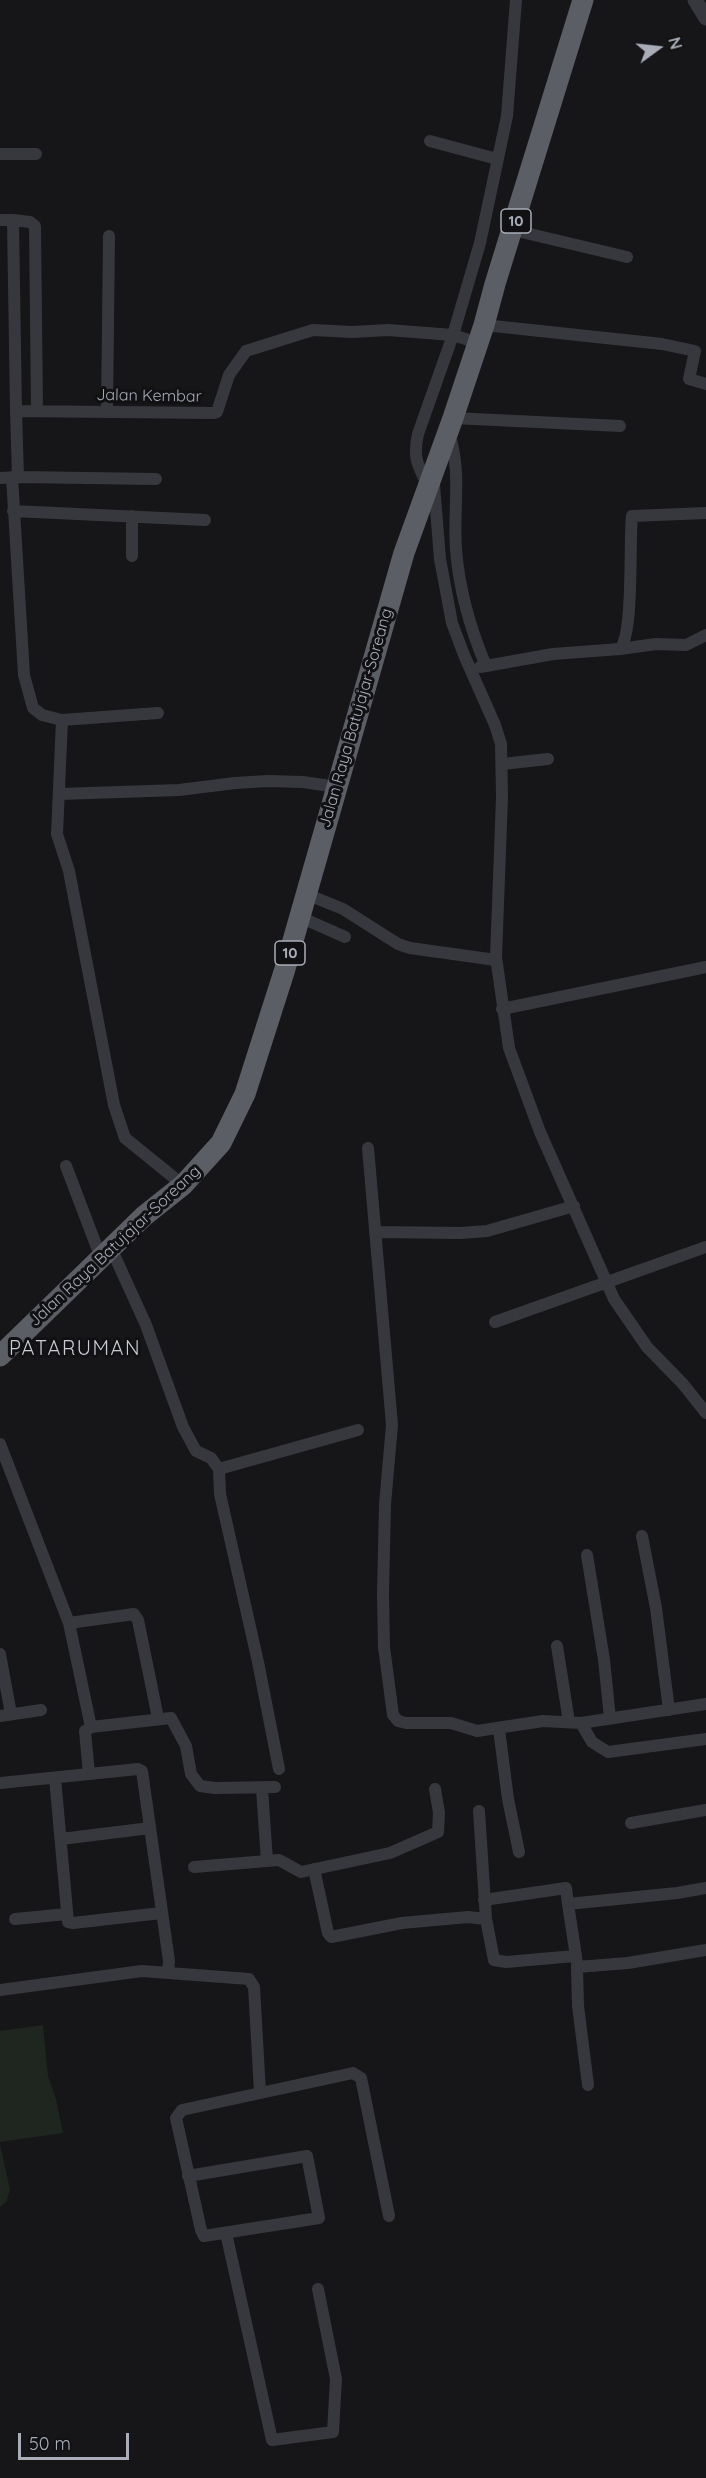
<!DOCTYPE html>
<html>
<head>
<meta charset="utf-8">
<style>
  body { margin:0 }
  #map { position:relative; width:706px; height:2478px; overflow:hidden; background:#161618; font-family:Quicksand,sans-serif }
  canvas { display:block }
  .north { position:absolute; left:628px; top:18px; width:60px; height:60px; -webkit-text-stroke:4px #111113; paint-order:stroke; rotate:75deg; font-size:16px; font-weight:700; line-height:24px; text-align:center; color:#a8adb8 }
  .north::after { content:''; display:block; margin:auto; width:21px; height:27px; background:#a8adb8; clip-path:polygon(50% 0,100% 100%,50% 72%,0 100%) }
  .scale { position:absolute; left:18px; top:2433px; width:111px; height:27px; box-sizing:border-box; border:3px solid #a8adb8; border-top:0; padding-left:8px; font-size:18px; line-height:21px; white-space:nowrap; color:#a8adb8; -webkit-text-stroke:4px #111113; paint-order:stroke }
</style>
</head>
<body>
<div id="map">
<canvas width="706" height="2478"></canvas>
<div class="north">N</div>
<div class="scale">50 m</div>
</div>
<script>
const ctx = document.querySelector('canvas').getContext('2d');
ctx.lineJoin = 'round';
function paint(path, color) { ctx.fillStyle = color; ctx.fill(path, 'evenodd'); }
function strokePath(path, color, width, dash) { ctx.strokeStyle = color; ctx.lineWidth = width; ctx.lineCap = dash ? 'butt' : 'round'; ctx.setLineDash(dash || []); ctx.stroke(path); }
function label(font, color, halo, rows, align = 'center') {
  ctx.font = font + ' Quicksand,sans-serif'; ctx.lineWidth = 6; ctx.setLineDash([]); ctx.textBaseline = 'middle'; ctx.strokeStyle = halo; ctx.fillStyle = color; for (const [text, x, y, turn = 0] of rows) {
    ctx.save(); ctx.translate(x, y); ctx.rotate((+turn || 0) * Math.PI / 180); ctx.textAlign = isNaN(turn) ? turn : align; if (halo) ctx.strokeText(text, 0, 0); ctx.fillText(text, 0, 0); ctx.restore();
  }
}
const green = new Path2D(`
  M 43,2025 L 48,2076 L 56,2099 L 63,2133 L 0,2142 L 0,2031 Z
  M 0,2144 L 10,2190 L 6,2202 L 0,2207 Z`);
const minor = new Path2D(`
  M 430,141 L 497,159
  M 0,154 L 36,154
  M 0,220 L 13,220 L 16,411 L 214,413 L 217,412 L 229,375 L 246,351 L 313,330 L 352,332 L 388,330 L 453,335 L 478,343
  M 13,220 L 30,222 L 35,226 L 37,411
  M 513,230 L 627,257
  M 484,325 L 662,344 L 695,351 L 689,379 L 706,384
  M 16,411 L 18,477 L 156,479
  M 107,412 L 109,236
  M 453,418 L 620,426
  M 449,433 C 462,474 453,507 456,549 C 459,590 470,628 486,666 L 480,667
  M 12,477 L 24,675 L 33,708 L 42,715 L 62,720 L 158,713
  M 0,478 L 18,477
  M 427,484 C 417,464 413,457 418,434 L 453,335 L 480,243 L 507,116 L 516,0
  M 434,485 L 440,559 L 452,623 L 464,655 L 495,725 L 501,744 L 502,797 L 496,957 L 509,1048 L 540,1132 L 614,1299 L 647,1347 L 683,1384 L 706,1413
  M 13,511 L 205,520
  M 132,556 L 132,516
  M 620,649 L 656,644 L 686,645 L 706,635
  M 486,666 L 553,654 L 620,649 C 634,633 629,541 632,516 L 706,513
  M 62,720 L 57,834 L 69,871 L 114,1105 L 125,1138 L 183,1185
  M 502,764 L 548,759
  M 60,794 L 179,790 L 235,783 L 268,781 L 303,782 L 337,787
  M 306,894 L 343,909 L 398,944 L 410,948 L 496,960
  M 300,917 L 345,937
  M 502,1009 L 706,967
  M 368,1148 L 392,1425 L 385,1504 L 383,1594 L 384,1647 L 393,1715 L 398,1721 L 406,1723 L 451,1723 L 477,1731 L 543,1721 L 581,1723 L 592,1742 L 608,1752 L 706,1739
  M 66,1166 L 101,1258
  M 375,1232 L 461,1233 L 487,1231 L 574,1206
  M 111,1248 L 146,1325 L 183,1427 L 196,1451 L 211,1458 L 219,1469 L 220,1494 L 258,1662 L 279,1769
  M 495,1322 L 706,1247
  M 0,1444 L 69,1623 L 91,1727 L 171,1718 L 186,1746 L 191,1774 L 200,1786 L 215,1788 L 275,1787
  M 219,1469 L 358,1430
  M 642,1536 L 656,1608 L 669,1710
  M 587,1555 L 604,1660 L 610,1718
  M 69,1623 L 134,1614 L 138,1620 L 158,1718
  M 557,1646 L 569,1722
  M 0,1654 L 11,1714
  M 0,1716 L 41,1710
  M 581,1723 L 706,1704
  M 499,1729 L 508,1799 L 519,1852
  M 89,1774 L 85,1731 L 91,1727
  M 55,1778 L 68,1922 L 73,1923 L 161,1913
  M 0,1783 L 138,1769 L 142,1771 L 169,1961 L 168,1973
  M 262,1789 L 267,1861
  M 479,1811 L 486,1919 L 494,1960 L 506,1962 L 575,1956
  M 631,1823 L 706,1810
  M 61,1839 L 150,1828
  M 194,1867 L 279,1860 L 301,1872 L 390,1853 L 438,1832 L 439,1813 L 435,1789
  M 314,1869 L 328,1933 L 331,1937 L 402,1923 L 468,1917 L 486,1919
  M 484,1900 L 566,1888 L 568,1904 L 677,1893 L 706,1888
  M 568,1904 L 577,1963
  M 15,1919 L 67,1914
  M 0,1990 L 142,1971 L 249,1979 L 254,1987 L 260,2092
  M 588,2085 L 578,2006 L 577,1967 L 628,1963 L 706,1950
  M 188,2176 L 307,2156 L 319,2218 L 204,2236 L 201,2230 L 176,2118 L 182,2110 L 353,2073 L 361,2078 L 389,2216
  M 226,2233 L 272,2440 L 333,2432 L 336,2379 L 318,2289`);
const tertiary = new Path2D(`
  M 695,0 L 706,18`);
const trunk = new Path2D(`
  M 0,1356 L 144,1216 L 183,1185 L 221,1143 L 245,1094 L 284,972 L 404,553 L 453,418 L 484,325 L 495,284 L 583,0`);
const shields = [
  [516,221,30],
  [290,953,30]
];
const shieldNames = [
  ["10",516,221],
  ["10",290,953]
];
const streetNames = [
  ["Jalan Kembar",149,396,1],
  ["Jalan Raya Batujajar-Soreang",356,718,-74],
  ["Jalan Raya Batujajar-Soreang",115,1246,-43]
];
const quarterNames = [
  ["PATARUMAN",75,1349]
];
paint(green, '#1e261f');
strokePath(minor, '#37383d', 12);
strokePath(tertiary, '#37383d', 15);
strokePath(trunk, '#5b5e65', 21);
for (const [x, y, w] of shields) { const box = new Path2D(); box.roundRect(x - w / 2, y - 12, w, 24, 4.5); ctx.fillStyle = '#111113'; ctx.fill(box); strokePath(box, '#a8adb8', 1.5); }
label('bold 15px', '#a8adb8', null, shieldNames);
label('16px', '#a8adb8', '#111113', streetNames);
ctx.letterSpacing = '1.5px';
label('20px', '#c9ccd4', '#111113', quarterNames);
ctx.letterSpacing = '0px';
</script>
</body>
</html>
